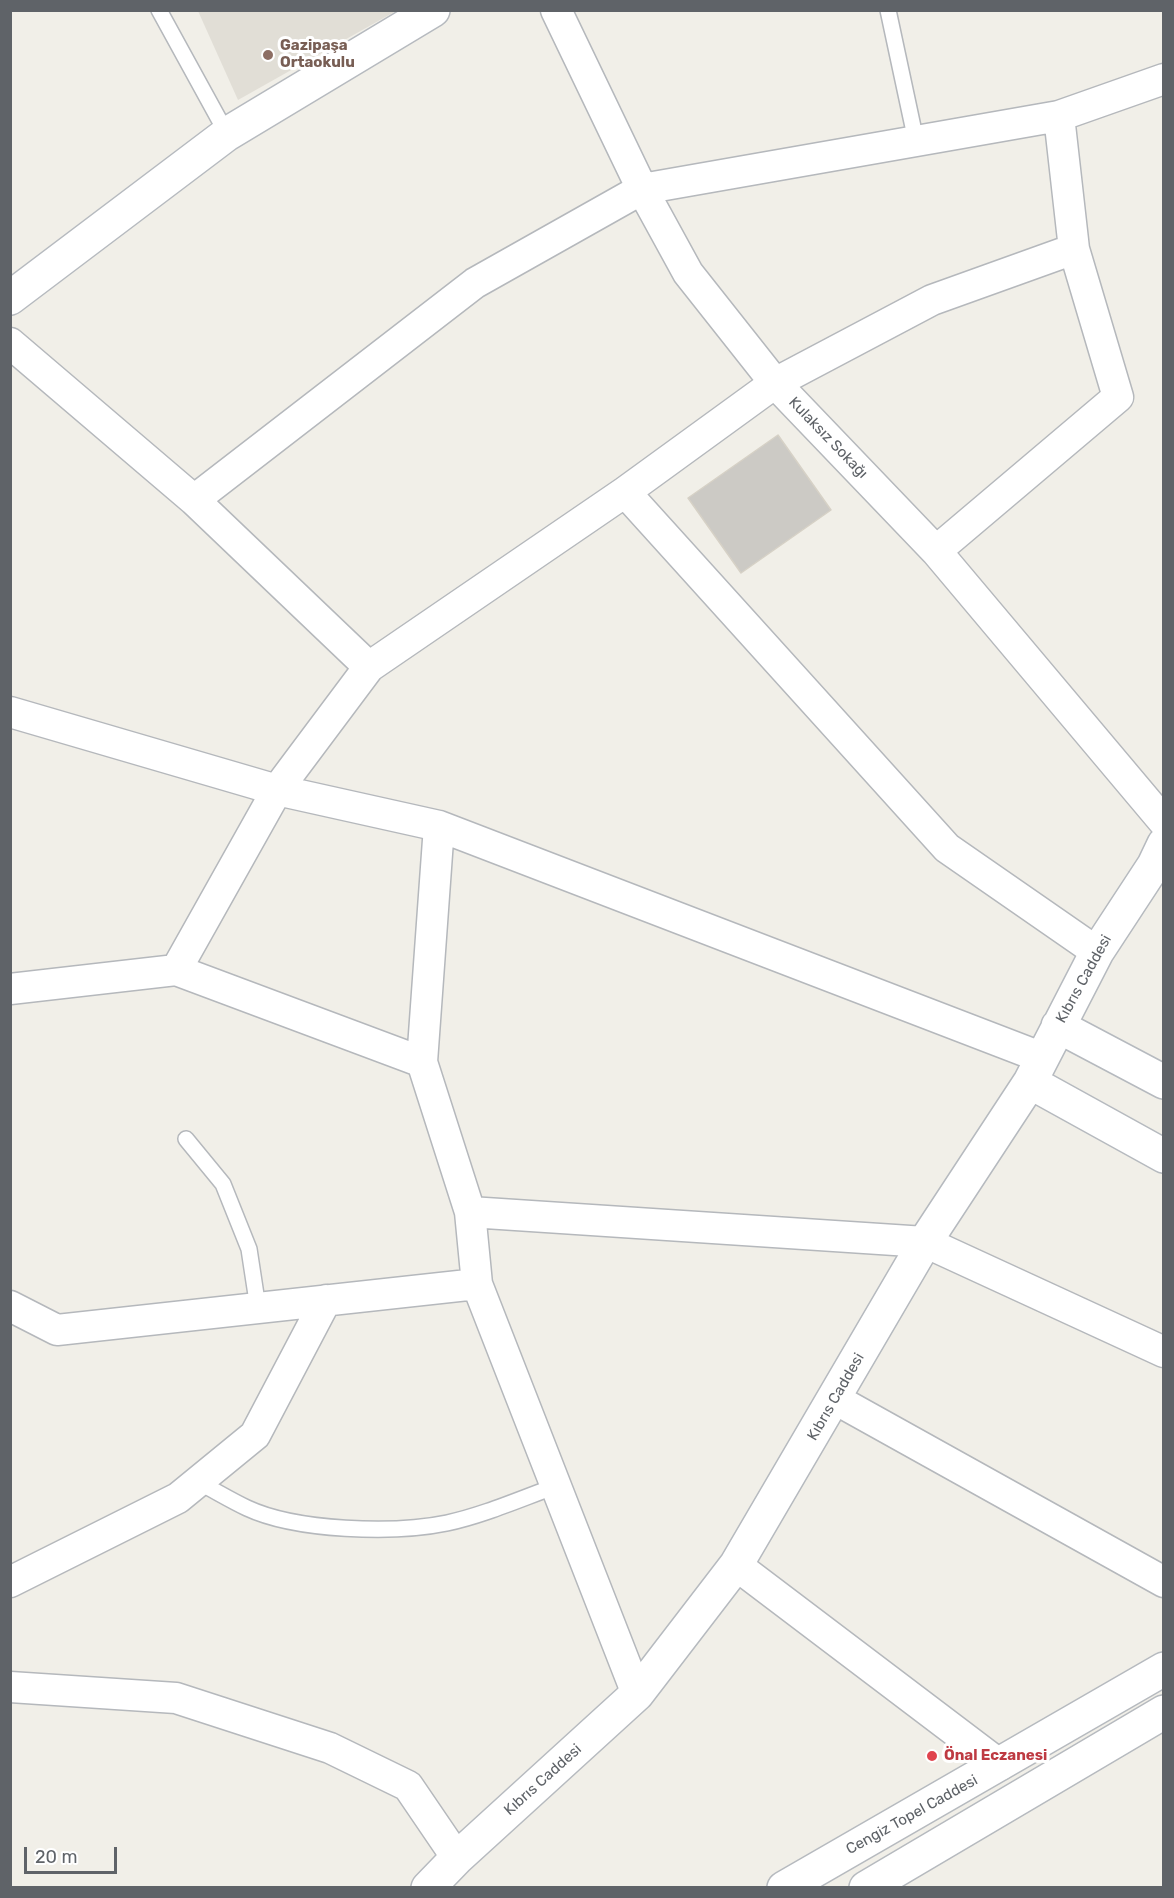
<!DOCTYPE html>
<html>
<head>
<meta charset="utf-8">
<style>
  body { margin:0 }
  #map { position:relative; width:1174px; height:1898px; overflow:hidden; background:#f1efe8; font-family:Rubik,sans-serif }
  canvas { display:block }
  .frame { position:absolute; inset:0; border:12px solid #5f6368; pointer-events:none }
  .scale { position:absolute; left:24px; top:1847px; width:93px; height:27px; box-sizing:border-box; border:3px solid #5f6368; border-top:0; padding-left:8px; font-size:18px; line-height:21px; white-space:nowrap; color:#5f6368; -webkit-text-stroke:4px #fff; paint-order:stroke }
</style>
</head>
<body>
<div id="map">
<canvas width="1174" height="1898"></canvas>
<div class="frame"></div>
<div class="scale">20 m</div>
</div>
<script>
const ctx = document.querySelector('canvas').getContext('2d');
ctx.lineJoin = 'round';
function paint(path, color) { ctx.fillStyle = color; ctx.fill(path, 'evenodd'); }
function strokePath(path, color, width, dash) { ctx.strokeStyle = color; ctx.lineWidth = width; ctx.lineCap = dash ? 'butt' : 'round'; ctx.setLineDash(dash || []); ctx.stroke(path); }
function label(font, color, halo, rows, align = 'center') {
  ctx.font = font + ' Rubik,sans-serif'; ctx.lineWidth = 6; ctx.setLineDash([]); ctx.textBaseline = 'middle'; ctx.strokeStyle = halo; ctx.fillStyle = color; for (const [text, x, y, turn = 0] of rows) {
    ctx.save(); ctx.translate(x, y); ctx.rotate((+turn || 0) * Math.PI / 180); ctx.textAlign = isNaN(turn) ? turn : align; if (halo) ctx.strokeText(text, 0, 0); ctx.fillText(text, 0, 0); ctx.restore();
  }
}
const education = new Path2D(`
  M 198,11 L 396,11 L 238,100 Z`);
const building = new Path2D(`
  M 778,435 L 831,510 L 741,573 L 688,498 Z`);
const lane = new Path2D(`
  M 159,10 L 227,134
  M 888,10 L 916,141
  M 186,1139 L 223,1184 L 249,1249 L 258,1308
  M 198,1482 C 214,1490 230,1500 247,1508 C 296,1531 394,1534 447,1523 C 484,1515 520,1499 556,1486`);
const street = new Path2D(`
  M 556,10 L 642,189 L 688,273 L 775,383 L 936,551 L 1164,822
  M 10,343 L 194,500 L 369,667
  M 625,492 L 947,848 L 1097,952
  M 194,500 L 475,283 L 642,189 L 1059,116 L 1164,79
  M 936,551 L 1118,397 L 1074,249 L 1059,116
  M 10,712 L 277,790 L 439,826 L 1043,1058
  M 439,826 L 422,1062 L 470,1212 L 477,1284 L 637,1694
  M 176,970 L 277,790 L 369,667 L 625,492 L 775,383 L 932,300 L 1074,249
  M 10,989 L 176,970 L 422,1062
  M 470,1212 L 925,1242 L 1164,1352
  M 10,1306 L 57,1330 L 477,1284
  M 835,1399 L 1164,1582
  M 736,1565 L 1000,1765
  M 10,1582 L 178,1498 L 255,1435 L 326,1300
  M 10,1687 L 176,1698 L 330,1748 L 408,1786 L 457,1858`);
const secondary = new Path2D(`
  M 10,298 L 227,134 L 433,10
  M 1058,1026 L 1164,1082
  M 1030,1082 L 1164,1156
  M 428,1888 L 457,1858 L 637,1694 L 736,1565 L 925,1242 L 1030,1082 L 1097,952 L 1154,865 L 1164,844
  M 784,1888 L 1164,1669
  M 866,1888 L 1164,1712`);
const markers = [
  [268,55,6,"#8d6e63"],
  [932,1756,6,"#e0444e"]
];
const educationNames = [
  ["Gazipaşa",280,46],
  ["Ortaokulu",280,63]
];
const streetNames = [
  ["Kulaksız Sokağı",828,438,46],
  ["Kıbrıs Caddesi",1084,979,-61],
  ["Kıbrıs Caddesi",836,1397,-60],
  ["Kıbrıs Caddesi",543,1780,-42],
  ["Cengiz Topel Caddesi",912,1815,-29]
];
const healthNames = [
  ["Önal Eczanesi",944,1756]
];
paint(education, '#e1ded6');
paint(building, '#cccac5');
strokePath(building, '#d6d1c6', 1.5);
strokePath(lane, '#b5b8bc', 18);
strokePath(street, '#b5b8bc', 33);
strokePath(secondary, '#b6babf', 36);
strokePath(lane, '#fff', 15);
strokePath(street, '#fff', 30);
strokePath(secondary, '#fff', 33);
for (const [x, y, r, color] of markers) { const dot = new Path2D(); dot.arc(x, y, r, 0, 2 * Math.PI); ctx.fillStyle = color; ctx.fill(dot); strokePath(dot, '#fff', 2); }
label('bold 15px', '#785e54', '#fff', educationNames, 'left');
label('15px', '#5f6368', '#fff', streetNames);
label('bold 15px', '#be3a42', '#fff', healthNames, 'left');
</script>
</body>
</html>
